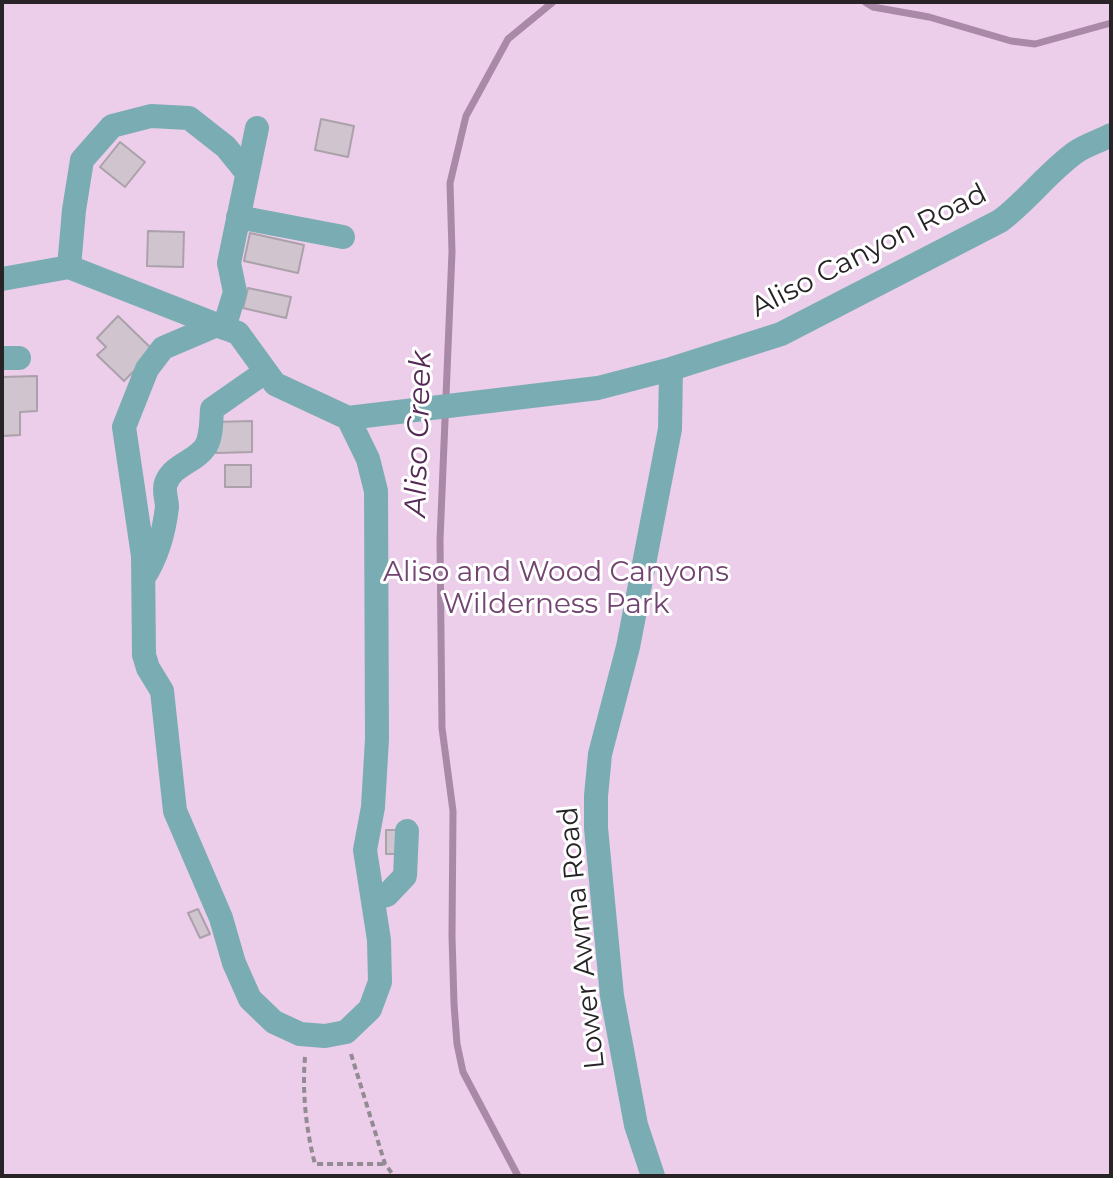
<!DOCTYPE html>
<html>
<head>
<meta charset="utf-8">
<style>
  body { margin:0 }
  #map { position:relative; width:1113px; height:1178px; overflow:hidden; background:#f1e6f0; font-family:Montserrat,sans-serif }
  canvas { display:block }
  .frame { position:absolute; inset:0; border:4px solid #272327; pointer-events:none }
</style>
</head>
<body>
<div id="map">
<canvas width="1113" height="1178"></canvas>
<div class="frame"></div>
</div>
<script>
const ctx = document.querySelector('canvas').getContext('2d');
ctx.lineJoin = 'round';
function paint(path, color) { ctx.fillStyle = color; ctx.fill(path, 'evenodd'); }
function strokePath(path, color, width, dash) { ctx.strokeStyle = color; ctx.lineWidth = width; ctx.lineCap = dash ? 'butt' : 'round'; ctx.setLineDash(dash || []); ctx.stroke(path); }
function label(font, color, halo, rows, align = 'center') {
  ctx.font = font + ' Montserrat,sans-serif'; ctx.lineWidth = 6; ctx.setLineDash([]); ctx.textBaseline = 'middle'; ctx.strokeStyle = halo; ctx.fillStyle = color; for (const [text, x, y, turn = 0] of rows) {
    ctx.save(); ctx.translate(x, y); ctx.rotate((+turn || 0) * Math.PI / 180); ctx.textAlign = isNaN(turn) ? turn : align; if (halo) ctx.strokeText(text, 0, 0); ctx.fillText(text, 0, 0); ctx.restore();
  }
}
const green = new Path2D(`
  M 2,2 L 1111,2 L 1111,1176 L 2,1176 Z`);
const stream = new Path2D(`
  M 865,2 L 873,7 L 929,17 L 1011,41 L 1035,44 L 1111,23
  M 518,1176 L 463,1072 L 457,1044 L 454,1004 L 452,936 L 453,811 L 442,728 L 440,540 L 452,252 L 450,183 L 466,116 L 508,39 L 553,2`);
const building = new Path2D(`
  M 321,119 L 354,126 L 348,157 L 315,150 Z
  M 120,142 L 145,162 L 125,187 L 100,167 Z
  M 148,231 L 184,232 L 183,267 L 147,266 Z
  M 250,233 L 304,245 L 298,273 L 244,261 Z
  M 248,288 L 291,297 L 286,318 L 243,308 Z
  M 118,316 L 154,351 L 124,381 L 97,355 L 106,347 L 97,338 Z
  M 37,376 L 37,411 L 20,412 L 20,435 L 2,436 L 2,377 Z
  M 252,421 L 252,452 L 216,453 L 215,422 Z
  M 225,465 L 251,465 L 251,487 L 225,487 Z
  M 386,830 L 403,830 L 403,854 L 386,854 Z
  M 198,909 L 210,934 L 200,938 L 188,913 Z`);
const path = new Path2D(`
  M 351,1054 L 385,1164 L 394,1176
  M 305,1057 C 302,1092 306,1130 315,1164 L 385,1164`);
const minor = new Path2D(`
  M 238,217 L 343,237
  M 69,267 L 74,210 L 82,160 L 112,126 L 151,116 L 189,118 L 226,147 L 247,173
  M 2,279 L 69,267 L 217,325
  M 224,328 L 235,292 L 229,263 L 257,128
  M 2,358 L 19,358
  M 348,418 L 368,459 L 376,491 L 377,739 L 373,807 L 365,850 L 379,940 L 380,982 L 370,1009 L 346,1032 L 325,1036 L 300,1034 L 274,1022 L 250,999 L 234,963 L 221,918 L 175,811 L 162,691 L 148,668 L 144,655 L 143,556 L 124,427 L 147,369 L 163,348 L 217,325 L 238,333 L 275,384 L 348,418 L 598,388 L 671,369 L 781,334 L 1000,221 C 1027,201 1048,172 1076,152 C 1086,145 1100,141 1111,135
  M 144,577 C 158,555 164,533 167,507 C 167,500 163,490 166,483 C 173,464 196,462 206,446 C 212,435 211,421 212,409 L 265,372
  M 373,899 L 387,895 L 405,876 L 407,831
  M 653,1176 L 636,1125 L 612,996 L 596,828 L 596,796 L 600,754 L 628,647 L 670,429 L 671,369`);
const streetNames = [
  ["Aliso Canyon Road",869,251,-27],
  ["Lower Awma Road",582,938,-96]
];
const parkNames = [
  ["Aliso and Wood Canyons",556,573],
  ["Wilderness Park",556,605]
];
const waterNames = [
  ["Aliso Creek",419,434,-88]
];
paint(green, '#eccdea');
strokePath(stream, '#aa88a8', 7);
paint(building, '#d0c5cf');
strokePath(building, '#aba1aa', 2);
strokePath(path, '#928b92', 4, [6, 4]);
strokePath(minor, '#7aadb3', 24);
label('28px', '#272327', '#fff', streetNames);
label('28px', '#724471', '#fff', parkNames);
label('italic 30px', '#552955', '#fff', waterNames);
</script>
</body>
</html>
